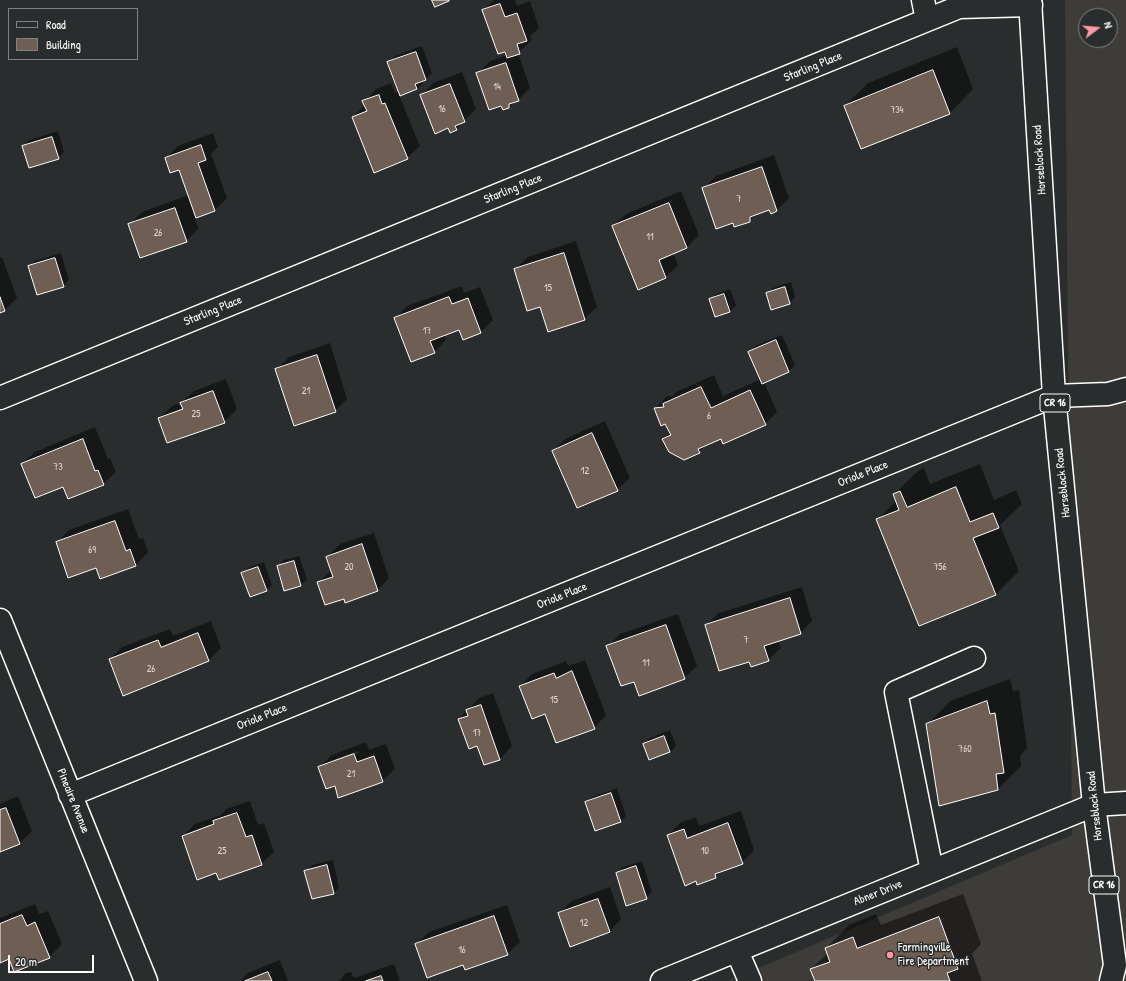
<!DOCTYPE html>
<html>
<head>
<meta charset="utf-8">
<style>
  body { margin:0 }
  #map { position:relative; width:1126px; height:981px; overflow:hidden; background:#2a2d2e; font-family:"Patrick Hand",sans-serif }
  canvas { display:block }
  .legend { position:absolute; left:8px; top:8px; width:130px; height:52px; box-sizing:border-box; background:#2a2d2e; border:1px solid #7f8182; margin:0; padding:5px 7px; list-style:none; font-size:12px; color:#fff }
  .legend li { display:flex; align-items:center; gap:8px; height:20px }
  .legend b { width:20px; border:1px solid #7f8182 }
  .north { position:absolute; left:1078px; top:8px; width:40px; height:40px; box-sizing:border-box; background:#2a2d2e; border:1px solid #7f8182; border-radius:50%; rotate:74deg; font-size:11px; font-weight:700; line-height:16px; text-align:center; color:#fff }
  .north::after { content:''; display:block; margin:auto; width:14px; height:18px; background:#ff9aa2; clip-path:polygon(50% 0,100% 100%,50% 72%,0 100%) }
  .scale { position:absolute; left:8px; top:955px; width:86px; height:18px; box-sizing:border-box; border:2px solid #fff; border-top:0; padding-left:5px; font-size:12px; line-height:14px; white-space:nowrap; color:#fff; -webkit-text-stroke:3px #2a2d2e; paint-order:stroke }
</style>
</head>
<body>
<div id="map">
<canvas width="1126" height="981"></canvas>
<ul class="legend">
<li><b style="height:5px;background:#2a2d2e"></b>Road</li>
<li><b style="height:11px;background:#6e5e54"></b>Building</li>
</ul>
<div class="north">N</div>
<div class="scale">20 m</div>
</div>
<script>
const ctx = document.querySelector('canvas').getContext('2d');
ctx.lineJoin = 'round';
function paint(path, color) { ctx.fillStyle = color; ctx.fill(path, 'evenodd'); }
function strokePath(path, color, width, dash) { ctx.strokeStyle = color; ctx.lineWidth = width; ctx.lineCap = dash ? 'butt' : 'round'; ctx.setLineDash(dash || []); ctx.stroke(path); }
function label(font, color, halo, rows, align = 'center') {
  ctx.font = font + ' "Patrick Hand",sans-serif'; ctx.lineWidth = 3; ctx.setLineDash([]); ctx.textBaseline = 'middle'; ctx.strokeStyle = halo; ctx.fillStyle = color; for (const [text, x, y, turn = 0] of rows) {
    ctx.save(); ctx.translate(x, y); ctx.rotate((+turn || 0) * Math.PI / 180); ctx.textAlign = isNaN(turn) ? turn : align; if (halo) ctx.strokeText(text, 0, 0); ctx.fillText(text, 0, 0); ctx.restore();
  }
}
const built = new Path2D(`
  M 1065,0 L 1126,0 L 1126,981 L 728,981 L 1072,835 ZM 1086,16 L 1110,16 L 1110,40 L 1086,40 Z`);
const shadow = new Path2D(`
  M 494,0 L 515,0 L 517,6 L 530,1 L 539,28 L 530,36 L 532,40 L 518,53 L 530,88 L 518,100 L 515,101 L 509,107 L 477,74 L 490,61 L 507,55 L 484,10 Z
  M 422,46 L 432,73 L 426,79 L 422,81 L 423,83 L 417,89 L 399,95 L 420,146 L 407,158 L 353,117 L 365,105 L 364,102 L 376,89 L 391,83 L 395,93 L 399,91 L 389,62 L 395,56 Z
  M 957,47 L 973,89 L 950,113 L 862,148 L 845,106 L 868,83 Z
  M 462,72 L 476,109 L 456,129 L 449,127 L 421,96 L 433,83 Z
  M 58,131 L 64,152 L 58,158 L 23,146 L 29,140 Z
  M 213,133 L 218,147 L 211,154 L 227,198 L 215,210 L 193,212 L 198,229 L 186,241 L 130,224 L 142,212 L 189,195 L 179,169 L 166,158 L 178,146 Z
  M 774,155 L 789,198 L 777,210 L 770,208 L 757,213 L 749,221 L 734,221 L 703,189 L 716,176 Z
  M 681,191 L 699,235 L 687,247 L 673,253 L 678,265 L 666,277 L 613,226 L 626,214 Z
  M 576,241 L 597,307 L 584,319 L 541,306 L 515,269 L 528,257 Z
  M 61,253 L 69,280 L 63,286 L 29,267 L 35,261 Z
  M 2,257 L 17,298 L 5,310 L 0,312 L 0,258 Z
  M 791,282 L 795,297 L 789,303 L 767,294 L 773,288 Z
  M 462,286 L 464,293 L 480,287 L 493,320 L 481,332 L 460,328 L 444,334 L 446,340 L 434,352 L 395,319 L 407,306 Z
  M 730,289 L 736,305 L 730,311 L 710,300 L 716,294 Z
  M 782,335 L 795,365 L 789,371 L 764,382 L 777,412 L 765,424 L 721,438 L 707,444 L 699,452 L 663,439 L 670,432 L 655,409 L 667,396 L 672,396 L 676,392 L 714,375 L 723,396 L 761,379 L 749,352 L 755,346 Z
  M 330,343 L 347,399 L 335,411 L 277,369 L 289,357 Z
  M 226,379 L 237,409 L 224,422 L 159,418 L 172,406 L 182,402 L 194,391 Z
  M 605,421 L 630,478 L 617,490 L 553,451 L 565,439 Z
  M 95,427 L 108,459 L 110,458 L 116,472 L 103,484 L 64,485 L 22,464 L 35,452 Z
  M 980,464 L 994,500 L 1016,490 L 1022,504 L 1000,525 L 1019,571 L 995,595 L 877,520 L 897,500 L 894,494 L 918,471 L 924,468 L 930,484 Z
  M 128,509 L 139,539 L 143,538 L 148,552 L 136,565 L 101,577 L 97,567 L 57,543 L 69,530 Z
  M 374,533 L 389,578 L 377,591 L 344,597 L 318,583 L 332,570 L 327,557 L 340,544 Z
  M 299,556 L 307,579 L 301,585 L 278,566 L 284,560 Z
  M 264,562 L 272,585 L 266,591 L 242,574 L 248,568 Z
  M 802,587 L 812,621 L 800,633 L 778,640 L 781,648 L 768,660 L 750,660 L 706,625 L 719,613 Z
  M 678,614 L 697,666 L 684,678 L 634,681 L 608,646 L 620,634 Z
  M 211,621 L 221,648 L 208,661 L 110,659 L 122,647 L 170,629 L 173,636 Z
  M 585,660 L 606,715 L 594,728 L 546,713 L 520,686 L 532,674 L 566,661 L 568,666 Z
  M 1010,679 L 1013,691 L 1019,690 L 1027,748 L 1020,756 L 1021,766 L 998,789 L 927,725 L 950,701 Z
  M 493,693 L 512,746 L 500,759 L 484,764 L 477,745 L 459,719 L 479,698 Z
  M 670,730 L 676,746 L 670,752 L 644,744 L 650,738 Z
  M 366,742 L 369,750 L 386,744 L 395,769 L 382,781 L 335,785 L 319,767 L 332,755 ZM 358,751 L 359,753 L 333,763 L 333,760 Z
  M 617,788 L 626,816 L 620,822 L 586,803 L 592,797 Z
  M 18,796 L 32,831 L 20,843 L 0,851 L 0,804 Z
  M 250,801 L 258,825 L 264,823 L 274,852 L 261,864 L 217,872 L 183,836 L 195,824 L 221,815 L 226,809 Z
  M 741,811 L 754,850 L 742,863 L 724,869 L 716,877 L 698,884 L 697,880 L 668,835 L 680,823 L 696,817 L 699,826 Z
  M 333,860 L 339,887 L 334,893 L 306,871 L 312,865 Z
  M 642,861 L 652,892 L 646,898 L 617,873 L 623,867 Z
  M 610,887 L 621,919 L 609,932 L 559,913 L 572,901 Z
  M 963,894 L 981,944 L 972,954 L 982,981 L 816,981 L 811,969 L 828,953 L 826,948 L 849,925 L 876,914 L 881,925 Z
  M 35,904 L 39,914 L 48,911 L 62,944 L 49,957 L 9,957 L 0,961 L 0,918 Z
  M 507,905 L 520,942 L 507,954 L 416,944 L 429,932 Z
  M 280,960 L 288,981 L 240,981 L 248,973 Z
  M 394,964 L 400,981 L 339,981 L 346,973 L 351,972 L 354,978 Z`);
const building = new Path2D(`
  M 432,0 L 449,0 L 449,1 L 435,7 Z
  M 500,4 L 505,17 L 517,13 L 527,41 L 517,44 L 520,54 L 507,58 L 505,52 L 498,54 L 482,10 Z
  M 416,52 L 426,80 L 415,84 L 417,89 L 400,96 L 387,62 Z
  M 506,63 L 519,101 L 509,104 L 509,108 L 503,110 L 501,106 L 489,110 L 476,73 Z
  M 933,70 L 950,114 L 861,149 L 844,106 Z
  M 450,84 L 465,122 L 455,126 L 457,130 L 450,133 L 448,128 L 435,134 L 420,95 Z
  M 379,95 L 382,104 L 385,103 L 408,159 L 374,173 L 352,117 L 367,111 L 362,101 Z
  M 52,137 L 59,159 L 29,168 L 22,146 Z
  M 201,145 L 206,160 L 198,163 L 215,211 L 196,218 L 179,170 L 170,173 L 165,158 Z
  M 762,167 L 777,211 L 771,214 L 769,210 L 750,217 L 750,222 L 734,227 L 733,223 L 716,229 L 702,188 Z
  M 669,203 L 687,248 L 659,260 L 666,278 L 638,290 L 612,226 Z
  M 175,208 L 187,242 L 140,258 L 128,224 Z
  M 564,253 L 585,320 L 548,332 L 540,307 L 527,311 L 514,269 Z
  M 55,258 L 64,287 L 37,295 L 28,266 Z
  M 785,287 L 790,304 L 771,310 L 766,293 Z
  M 724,294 L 730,312 L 715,317 L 709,299 Z
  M 0,297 L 5,311 L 0,313 Z
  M 449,297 L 452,304 L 468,298 L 481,333 L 463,340 L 459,330 L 430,341 L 435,353 L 411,362 L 394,318 Z
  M 776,340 L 789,372 L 762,384 L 748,352 Z
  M 317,355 L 336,412 L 294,426 L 275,369 Z
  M 701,387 L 711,408 L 750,390 L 766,425 L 723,444 L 721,439 L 698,449 L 700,453 L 684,460 L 669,452 L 662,439 L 671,435 L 665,424 L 661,426 L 654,408 L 664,407 L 663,404 Z
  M 213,391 L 225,423 L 167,443 L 158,418 L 183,409 L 180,403 Z
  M 592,433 L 618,491 L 577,508 L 552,451 Z
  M 83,439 L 95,471 L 98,470 L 104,485 L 68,499 L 63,487 L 35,498 L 21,464 Z
  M 956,487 L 970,522 L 993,513 L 999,528 L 973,538 L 996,595 L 919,626 L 876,519 L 899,510 L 893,494 L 900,491 L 907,507 Z
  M 115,521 L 126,551 L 130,549 L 136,566 L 100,579 L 96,568 L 68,578 L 56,542 Z
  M 362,544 L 378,591 L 345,603 L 344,599 L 325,605 L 317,582 L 333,577 L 326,557 Z
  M 294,561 L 301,586 L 284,591 L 277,566 Z
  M 258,567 L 267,591 L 250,597 L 241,573 Z
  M 790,598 L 801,634 L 764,646 L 769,661 L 751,667 L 749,662 L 719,671 L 705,625 Z
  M 666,625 L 685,679 L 639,696 L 634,682 L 621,686 L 606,646 Z
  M 198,633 L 209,661 L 123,696 L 109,659 L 158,640 L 161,647 Z
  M 572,671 L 595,729 L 556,743 L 545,714 L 532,719 L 519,686 L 554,673 L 556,678 Z
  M 987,701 L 990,714 L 995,713 L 1004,773 L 996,774 L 998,790 L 939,806 L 926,724 Z
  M 481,705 L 500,760 L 484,765 L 477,746 L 469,749 L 458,719 L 468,716 L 466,710 Z
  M 664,736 L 670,752 L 649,760 L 643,744 Z
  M 354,754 L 357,762 L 374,756 L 383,782 L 338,798 L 335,786 L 326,789 L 318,767 Z
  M 611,793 L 621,822 L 595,831 L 585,802 Z
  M 6,808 L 20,844 L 0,852 L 0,810 Z
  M 237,813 L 246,837 L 252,835 L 262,865 L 219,880 L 216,873 L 197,880 L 182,836 L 214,824 L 213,821 Z
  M 728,823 L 743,864 L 715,874 L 716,878 L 697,885 L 696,881 L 685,886 L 667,835 L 684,829 L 687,838 Z
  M 327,865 L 334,894 L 312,899 L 304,871 Z
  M 636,866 L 647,899 L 626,906 L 616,873 Z
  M 598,899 L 610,932 L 570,947 L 558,913 Z
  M 22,915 L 27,926 L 35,922 L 50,958 L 14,972 L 9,959 L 0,963 L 0,924 Z
  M 494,916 L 508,955 L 465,970 L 463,965 L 427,978 L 415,944 Z
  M 939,917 L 958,969 L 947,973 L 950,981 L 815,981 L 810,969 L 830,962 L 825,948 L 853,937 L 857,948 Z
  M 268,972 L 272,981 L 245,981 Z
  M 381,976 L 383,981 L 366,981 Z`);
const minor = new Path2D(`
  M 923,0 L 927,20
  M 0,398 L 959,7 L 1031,5
  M 0,620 L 146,981
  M 70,795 L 1054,396 L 1108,394 L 1126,389
  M 932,871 L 896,692 L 974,658
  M 737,951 L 750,981
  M 662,981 L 1094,805 L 1126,803`);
const major = new Path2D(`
  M 1030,0 L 1054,396 L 1094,805 L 1115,965 L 1111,981`);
const markers = [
  [890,955,4,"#ff9aa2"]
];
const numberNames = [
  ["14",497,87],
  ["16",442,109],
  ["734",897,110],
  ["7",739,199],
  ["26",158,233],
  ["11",650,237],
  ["15",548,288],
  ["17",427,331],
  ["21",306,391],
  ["25",196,414],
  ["6",709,416],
  ["73",58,467],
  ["12",585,471],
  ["69",92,550],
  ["20",349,567],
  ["756",940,567],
  ["7",746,640],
  ["11",646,663],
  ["26",151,669],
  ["15",554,700],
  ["17",477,733],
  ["760",965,749],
  ["21",351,774],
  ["25",222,851],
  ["10",705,851],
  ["12",584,923],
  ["16",462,950]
];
const shields = [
  [1055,403,30],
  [1104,885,30]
];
const shieldNames = [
  ["CR 16",1055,403],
  ["CR 16",1104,885]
];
const streetNames = [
  ["Starling Place",813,67,-22],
  ["Horseblock Road",1040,160,-94],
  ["Starling Place",513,189,-22],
  ["Starling Place",213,311,-22],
  ["Oriole Place",863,474,-22],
  ["Horseblock Road",1063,483,-96],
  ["Oriole Place",562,596,-22],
  ["Oriole Place",262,717,-22],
  ["Pineaire Avenue",73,801,68],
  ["Horseblock Road",1095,806,-96],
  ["Abner Drive",878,893,-22]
];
const poiNames = [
  ["Farmingville",898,948],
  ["Fire Department",898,962]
];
paint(built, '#3e3c39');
paint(shadow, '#0007');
paint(building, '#6e5e54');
strokePath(building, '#fff', 1);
strokePath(minor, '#fff', 25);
strokePath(major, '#fff', 25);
strokePath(minor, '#2a2d2e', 22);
strokePath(major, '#2a2d2e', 22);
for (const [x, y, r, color] of markers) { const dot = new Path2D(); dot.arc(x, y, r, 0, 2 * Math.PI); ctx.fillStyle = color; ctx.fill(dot); strokePath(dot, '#2a2d2e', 1.5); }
label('10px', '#dbd7d4', null, numberNames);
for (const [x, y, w] of shields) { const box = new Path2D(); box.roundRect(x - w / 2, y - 9, w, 18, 3); ctx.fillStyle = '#2a2d2e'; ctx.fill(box); strokePath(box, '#fff', 1); }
label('bold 11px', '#fff', null, shieldNames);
label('12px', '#fff', '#2a2d2e', streetNames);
label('12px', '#fff', '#2a2d2e', poiNames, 'left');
</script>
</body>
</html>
